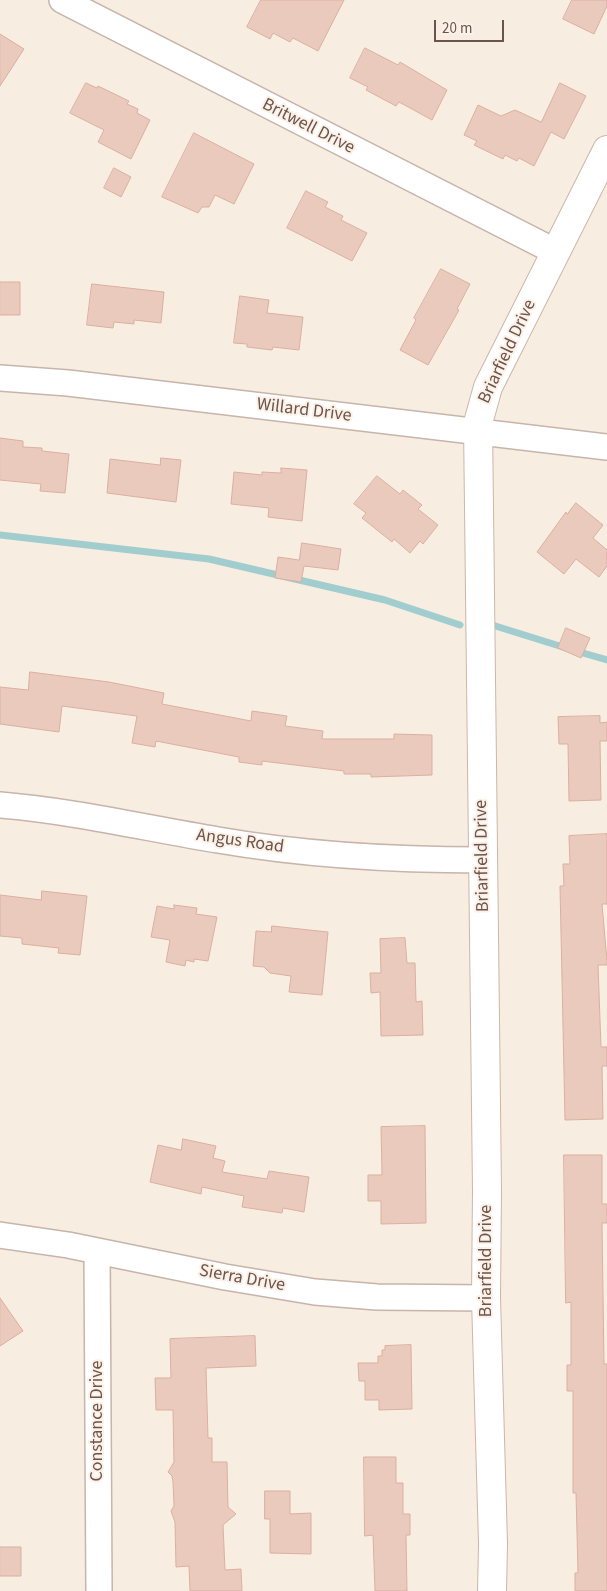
<!DOCTYPE html>
<html>
<head>
<meta charset="utf-8">
<style>
  body { margin:0 }
  #map { position:relative; width:607px; height:1591px; overflow:hidden; background:#f8ede1; font-family:"Source Sans 3",sans-serif }
  canvas { display:block }
  .scale { position:absolute; left:434px; top:20px; width:70px; height:22px; box-sizing:border-box; border:2px solid #6c544c; border-top:0; padding-left:6px; font-size:15px; line-height:18px; white-space:nowrap; color:#6c544c; -webkit-text-stroke:4px #fcf1e7; paint-order:stroke }
</style>
</head>
<body>
<div id="map">
<canvas width="607" height="1591"></canvas>
<div class="scale">20 m</div>
</div>
<script>
const ctx = document.querySelector('canvas').getContext('2d');
ctx.lineJoin = 'round';
function strokePath(path, color, width, dash) { ctx.strokeStyle = color; ctx.lineWidth = width; ctx.lineCap = dash ? 'butt' : 'round'; ctx.setLineDash(dash || []); ctx.stroke(path); }
function paint(path, color) { ctx.fillStyle = color; ctx.fill(path, 'evenodd'); }
function label(font, color, halo, rows, align = 'center') {
  ctx.font = font + ' "Source Sans 3",sans-serif'; ctx.lineWidth = 4; ctx.setLineDash([]); ctx.textBaseline = 'middle'; ctx.strokeStyle = halo; ctx.fillStyle = color; for (const [text, x, y, turn = 0] of rows) {
    ctx.save(); ctx.translate(x, y); ctx.rotate((+turn || 0) * Math.PI / 180); ctx.textAlign = isNaN(turn) ? turn : align; if (halo) ctx.strokeText(text, 0, 0); ctx.fillText(text, 0, 0); ctx.restore();
  }
}
const stream = new Path2D(`
  M 0,535 L 209,559 L 385,600 L 460,625
  M 489,624 L 566,648
  M 576,651 L 607,660`);
const building = new Path2D(`
  M 261,0 L 344,0 L 318,51 L 293,38 L 290,42 L 273,33 L 270,39 L 247,27 Z
  M 572,0 L 607,0 L 607,6 L 594,34 L 563,19 Z
  M 0,34 L 24,49 L 0,86 Z
  M 365,48 L 398,65 L 400,62 L 447,90 L 432,120 L 399,102 L 396,106 L 366,90 L 368,87 L 350,78 Z
  M 86,83 L 97,88 L 98,86 L 129,101 L 127,104 L 138,109 L 137,113 L 150,120 L 131,159 L 98,142 L 104,130 L 70,113 Z
  M 560,83 L 586,96 L 564,139 L 551,132 L 534,166 L 519,158 L 517,161 L 505,155 L 503,159 L 474,145 L 477,141 L 464,135 L 478,105 L 501,116 L 515,110 L 541,122 Z
  M 194,133 L 254,164 L 234,204 L 215,195 L 209,207 L 202,207 L 198,213 L 162,197 Z
  M 114,168 L 131,177 L 121,197 L 104,188 Z
  M 306,191 L 328,202 L 325,207 L 343,216 L 341,220 L 367,233 L 352,261 L 287,228 Z
  M 441,269 L 470,284 L 457,309 L 459,310 L 428,365 L 400,350 L 416,320 L 414,318 Z
  M 0,282 L 20,282 L 20,315 L 0,315 Z
  M 92,284 L 164,292 L 161,323 L 134,320 L 134,324 L 114,322 L 113,328 L 87,325 Z
  M 240,296 L 269,300 L 267,313 L 303,317 L 299,350 L 273,347 L 272,350 L 247,347 L 247,344 L 234,343 Z
  M 0,438 L 23,441 L 23,447 L 42,448 L 42,451 L 69,454 L 65,493 L 40,491 L 41,484 L 0,480 Z
  M 161,458 L 181,460 L 176,502 L 107,493 L 110,459 L 160,465 Z
  M 281,468 L 307,470 L 302,521 L 268,517 L 269,508 L 231,504 L 234,472 L 262,475 L 262,472 L 281,473 Z
  M 377,476 L 400,494 L 403,490 L 422,505 L 418,509 L 438,525 L 423,544 L 420,541 L 410,553 L 394,539 L 392,542 L 362,518 L 366,513 L 354,504 Z
  M 576,503 L 603,525 L 593,538 L 607,550 L 607,566 L 599,577 L 576,559 L 564,574 L 537,552 L 566,512 L 567,514 Z
  M 302,543 L 341,549 L 338,570 L 304,566 L 301,582 L 275,578 L 278,557 L 299,560 Z
  M 566,628 L 590,638 L 581,658 L 558,648 Z
  M 30,672 L 109,682 L 164,693 L 162,704 L 251,721 L 252,711 L 287,716 L 285,726 L 323,731 L 322,739 L 394,739 L 394,734 L 432,735 L 432,775 L 371,777 L 371,774 L 344,774 L 344,771 L 262,761 L 262,765 L 239,762 L 239,757 L 156,741 L 155,747 L 132,743 L 137,716 L 62,706 L 59,732 L 0,724 L 0,687 L 28,690 Z
  M 600,716 L 600,723 L 607,722 L 607,741 L 600,741 L 601,800 L 569,801 L 568,744 L 559,744 L 558,717 Z
  M 607,834 L 607,904 L 602,904 L 607,961 L 607,965 L 598,965 L 601,1047 L 607,1047 L 607,1066 L 602,1066 L 603,1119 L 565,1120 L 560,886 L 564,886 L 563,864 L 570,864 L 569,836 Z
  M 42,891 L 87,896 L 80,955 L 58,953 L 59,948 L 22,944 L 22,938 L 0,936 L 0,895 L 41,900 Z
  M 174,905 L 197,908 L 196,914 L 217,917 L 208,961 L 194,959 L 194,962 L 186,960 L 185,966 L 166,962 L 170,940 L 151,937 L 157,906 L 174,909 Z
  M 272,926 L 328,932 L 322,995 L 289,992 L 291,976 L 270,973 L 264,967 L 253,966 L 256,931 L 271,932 Z
  M 405,938 L 407,963 L 415,963 L 416,1002 L 422,1001 L 423,1035 L 381,1036 L 380,992 L 371,993 L 370,973 L 381,973 L 380,939 Z
  M 425,1126 L 426,1223 L 381,1224 L 381,1201 L 368,1201 L 368,1175 L 382,1175 L 381,1127 Z
  M 183,1139 L 216,1146 L 213,1158 L 225,1161 L 222,1172 L 267,1179 L 269,1171 L 309,1177 L 304,1212 L 283,1208 L 282,1213 L 242,1207 L 244,1196 L 202,1187 L 201,1194 L 150,1182 L 158,1145 L 181,1150 Z
  M 564,1155 L 602,1155 L 602,1204 L 607,1204 L 607,1223 L 602,1223 L 604,1364 L 607,1364 L 607,1591 L 575,1591 L 575,1573 L 578,1573 L 576,1493 L 573,1493 L 573,1391 L 567,1391 L 567,1365 L 571,1365 L 571,1302 L 566,1303 Z
  M 0,1298 L 23,1331 L 0,1346 Z
  M 255,1336 L 256,1366 L 206,1368 L 208,1438 L 212,1438 L 212,1462 L 227,1462 L 228,1507 L 236,1514 L 223,1525 L 225,1570 L 241,1569 L 242,1591 L 190,1591 L 189,1566 L 176,1567 L 175,1522 L 171,1511 L 174,1506 L 173,1482 L 172,1476 L 168,1472 L 174,1462 L 173,1410 L 156,1410 L 155,1378 L 171,1378 L 170,1339 Z
  M 411,1345 L 412,1409 L 379,1410 L 379,1400 L 365,1400 L 365,1381 L 359,1381 L 358,1363 L 378,1363 L 378,1356 L 382,1356 L 382,1350 L 385,1350 L 385,1346 Z
  M 364,1457 L 396,1457 L 396,1483 L 403,1483 L 403,1514 L 410,1514 L 410,1535 L 406,1535 L 407,1591 L 375,1591 L 373,1535 L 365,1536 Z
  M 265,1491 L 290,1491 L 290,1514 L 311,1513 L 311,1554 L 270,1553 L 270,1519 L 265,1519 Z
  M 0,1547 L 21,1547 L 21,1576 L 0,1576 Z`);
const street = new Path2D(`
  M 62,0 L 556,252
  M 0,378 L 68,383 L 607,447
  M 0,805 C 73,811 145,828 218,840 C 305,855 394,860 483,860
  M 0,1235 L 68,1245 L 225,1277 L 315,1292 L 377,1297 L 486,1298
  M 97,1251 L 99,1591`);
const secondary = new Path2D(`
  M 492,1591 L 493,1544 L 486,1298 L 487,1191 L 478,423 L 488,387 L 607,150`);
const streetNames = [
  ["Britwell Drive",308,127,27],
  ["Briarfield Drive",508,352,-65],
  ["Willard Drive",304,411,7],
  ["Angus Road",240,842,8],
  ["Briarfield Drive",483,856,-91],
  ["Briarfield Drive",487,1261,-90],
  ["Sierra Drive",242,1279,10],
  ["Constance Drive",98,1421,-90]
];
strokePath(stream, '#a1cdcf', 7);
paint(building, '#eacabd');
strokePath(building, '#dbaf9f', 1);
strokePath(street, '#c7b4ab', 28);
strokePath(secondary, '#ccb6aa', 30);
strokePath(street, '#fff', 25);
strokePath(secondary, '#fff', 28);
label('18px', '#6c544c', '#fcf1e7', streetNames);
</script>
</body>
</html>
